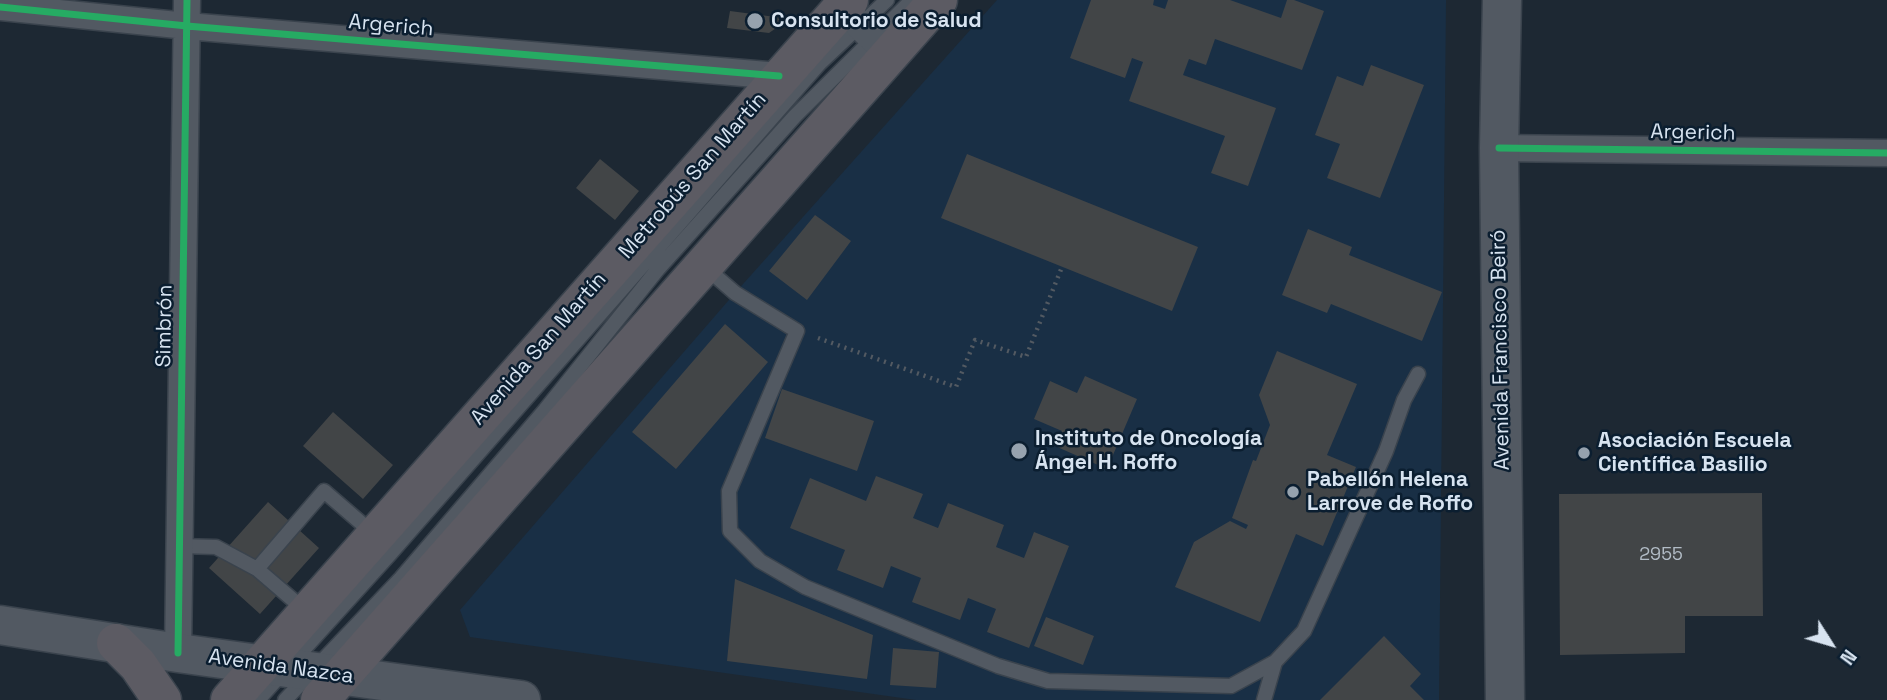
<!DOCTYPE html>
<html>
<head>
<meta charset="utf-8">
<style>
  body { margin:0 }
  #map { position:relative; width:1887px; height:700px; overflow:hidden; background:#1d2833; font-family:"Space Grotesk",sans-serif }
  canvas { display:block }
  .north { position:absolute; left:1796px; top:609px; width:70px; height:70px; -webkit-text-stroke:5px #0b1e30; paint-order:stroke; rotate:127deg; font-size:19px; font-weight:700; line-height:28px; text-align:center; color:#d7e3f0 }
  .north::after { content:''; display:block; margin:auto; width:24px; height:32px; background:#d7e3f0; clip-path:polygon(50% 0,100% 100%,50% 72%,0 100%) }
</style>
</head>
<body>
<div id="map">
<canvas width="1887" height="700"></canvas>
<div class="north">N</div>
</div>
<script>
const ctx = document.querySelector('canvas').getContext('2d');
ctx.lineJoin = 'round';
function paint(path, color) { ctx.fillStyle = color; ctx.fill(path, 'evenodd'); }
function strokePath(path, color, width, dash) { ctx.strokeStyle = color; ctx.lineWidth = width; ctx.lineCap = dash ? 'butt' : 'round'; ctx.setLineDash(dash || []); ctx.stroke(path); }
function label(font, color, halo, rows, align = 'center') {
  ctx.font = font + ' "Space Grotesk",sans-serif'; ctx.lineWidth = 5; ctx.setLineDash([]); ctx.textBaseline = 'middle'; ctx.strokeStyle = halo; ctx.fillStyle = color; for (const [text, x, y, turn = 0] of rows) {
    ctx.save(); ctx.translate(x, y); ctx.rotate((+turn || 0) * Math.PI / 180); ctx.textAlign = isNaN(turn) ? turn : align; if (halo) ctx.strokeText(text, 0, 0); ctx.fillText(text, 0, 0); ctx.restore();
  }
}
const built = new Path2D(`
  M 997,0 L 1446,0 L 1439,700 L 916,700 L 470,637 L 460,610 L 735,293 Z`);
const building = new Path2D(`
  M 1091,0 L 1154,0 L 1153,5 L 1165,9 L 1168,0 L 1230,0 L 1281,18 L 1287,0 L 1294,0 L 1324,11 L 1302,70 L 1215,39 L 1206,65 L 1189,59 L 1183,75 L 1276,108 L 1248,186 L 1211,173 L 1225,136 L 1129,101 L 1143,62 L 1132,58 L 1125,78 L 1070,58 Z
  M 730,11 L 783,18 L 782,24 L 769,33 L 727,28 Z
  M 1371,65 L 1424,85 L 1380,198 L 1327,178 L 1340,144 L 1315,135 L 1337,76 L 1363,86 Z
  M 967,154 L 1198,247 L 1172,311 L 941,218 Z
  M 600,159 L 639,191 L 615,220 L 576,188 Z
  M 815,215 L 851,241 L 807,300 L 769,271 Z
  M 1308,229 L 1352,247 L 1349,255 L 1442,292 L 1422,341 L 1331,304 L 1327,313 L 1282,295 Z
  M 725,324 L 768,362 L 676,469 L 632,432 Z
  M 1277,351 L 1357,384 L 1327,455 L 1356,467 L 1323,546 L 1296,534 L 1260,622 L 1175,587 L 1194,542 L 1230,521 L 1246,529 L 1248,525 L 1232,518 L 1253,460 L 1256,461 L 1270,425 L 1259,395 Z
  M 1085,376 L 1137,399 L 1107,469 L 1055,446 L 1062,431 L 1034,419 L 1050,381 L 1077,393 Z
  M 782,389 L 874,421 L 857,471 L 765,438 Z
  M 333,412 L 393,465 L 363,499 L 303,446 Z
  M 876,476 L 923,494 L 913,518 L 938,528 L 948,503 L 1004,525 L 996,547 L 1024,558 L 1034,532 L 1069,546 L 1029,648 L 987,632 L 996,609 L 968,598 L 960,620 L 912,602 L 921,578 L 891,566 L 883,588 L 837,570 L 845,550 L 790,528 L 810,478 L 866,501 Z
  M 1762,493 L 1763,616 L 1685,616 L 1685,653 L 1560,655 L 1559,494 Z
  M 268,502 L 319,548 L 260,614 L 209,568 Z
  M 735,579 L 873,635 L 867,679 L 727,661 Z
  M 1046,617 L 1094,636 L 1083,665 L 1034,646 Z
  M 1384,636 L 1421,674 L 1410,686 L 1424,700 L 1320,700 Z
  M 893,648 L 939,652 L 936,688 L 890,685 Z`);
const path = new Path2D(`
  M 818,338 L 956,387 L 975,340 L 1026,357 L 1062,267`);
const service = new Path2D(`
  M 704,266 L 735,293 L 797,331 L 729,491 L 730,531 L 760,561 L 805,587 L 998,666 L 1048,681 L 1231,686 L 1275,662 L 1304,631 L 1386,451 L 1404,400 L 1418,374
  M 180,546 L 216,547 L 257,569 L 307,612
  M 257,569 L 324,491 L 375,535
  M 258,700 L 390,554 L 820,63 L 887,0
  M 285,700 L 401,578 L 545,410 L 658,269 L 795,116 L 912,0
  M 1264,700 L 1275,662`);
const minor = new Path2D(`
  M 844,0 L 859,26 L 889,55
  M 0,7 L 187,26 L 779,76
  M 1499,148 L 1887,153
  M 178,653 L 187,0`);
const secondary = new Path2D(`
  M 1502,0 L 1499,148 L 1505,700
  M 0,625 L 178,653 L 521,700`);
const primary = new Path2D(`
  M 116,643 L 138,665 L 162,700
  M 230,700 L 849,0
  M 320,700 L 938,0`);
const cycleway = new Path2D(`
  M 0,7 L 187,26 L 779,76
  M 1499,148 L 1887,153
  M 178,653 L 187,0`);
const markers = [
  [755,21,9,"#96a2ae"],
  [1019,451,9,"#96a2ae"],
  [1584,453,7,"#96a2ae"],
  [1293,492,7,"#96a2ae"]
];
const numberNames = [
  ["2955",1661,555]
];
const poiNames = [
  ["Consultorio de Salud",771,21],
  ["Instituto de Oncología",1035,439],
  ["Ángel H. Roffo",1035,463],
  ["Asociación Escuela",1598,441],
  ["Científica Basilio",1598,465],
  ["Pabellón Helena",1307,480],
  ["Larrove de Roffo",1307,504]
];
const streetNames = [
  ["Argerich",391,26,5],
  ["Argerich",1693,133,1],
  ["Metrobús San Martín",693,176,-49],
  ["Simbrón",165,326,-89],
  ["Avenida San Martín",539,349,-49],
  ["Avenida Francisco Beiró",1501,350,-91],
  ["Avenida Nazca",281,667,8]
];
paint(built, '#192f45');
paint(building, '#424547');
strokePath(service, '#3a434d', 17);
strokePath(minor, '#3a434d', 29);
strokePath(secondary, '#3a434d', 41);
strokePath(primary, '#3a434d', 41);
strokePath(path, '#535a62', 4.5, [2, 5]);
strokePath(service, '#525962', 14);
strokePath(minor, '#525962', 26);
strokePath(secondary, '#525962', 38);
strokePath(primary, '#5c5b63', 38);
strokePath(cycleway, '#26ab63', 7);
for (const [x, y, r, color] of markers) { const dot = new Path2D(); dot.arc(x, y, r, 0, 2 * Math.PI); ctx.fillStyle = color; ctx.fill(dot); strokePath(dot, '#0b1e30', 2.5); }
label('18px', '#b2bcc6', null, numberNames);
label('bold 21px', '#d7e3f0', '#0b1e30', poiNames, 'left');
label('21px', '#d7e3f0', '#0b1e30', streetNames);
</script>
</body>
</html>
